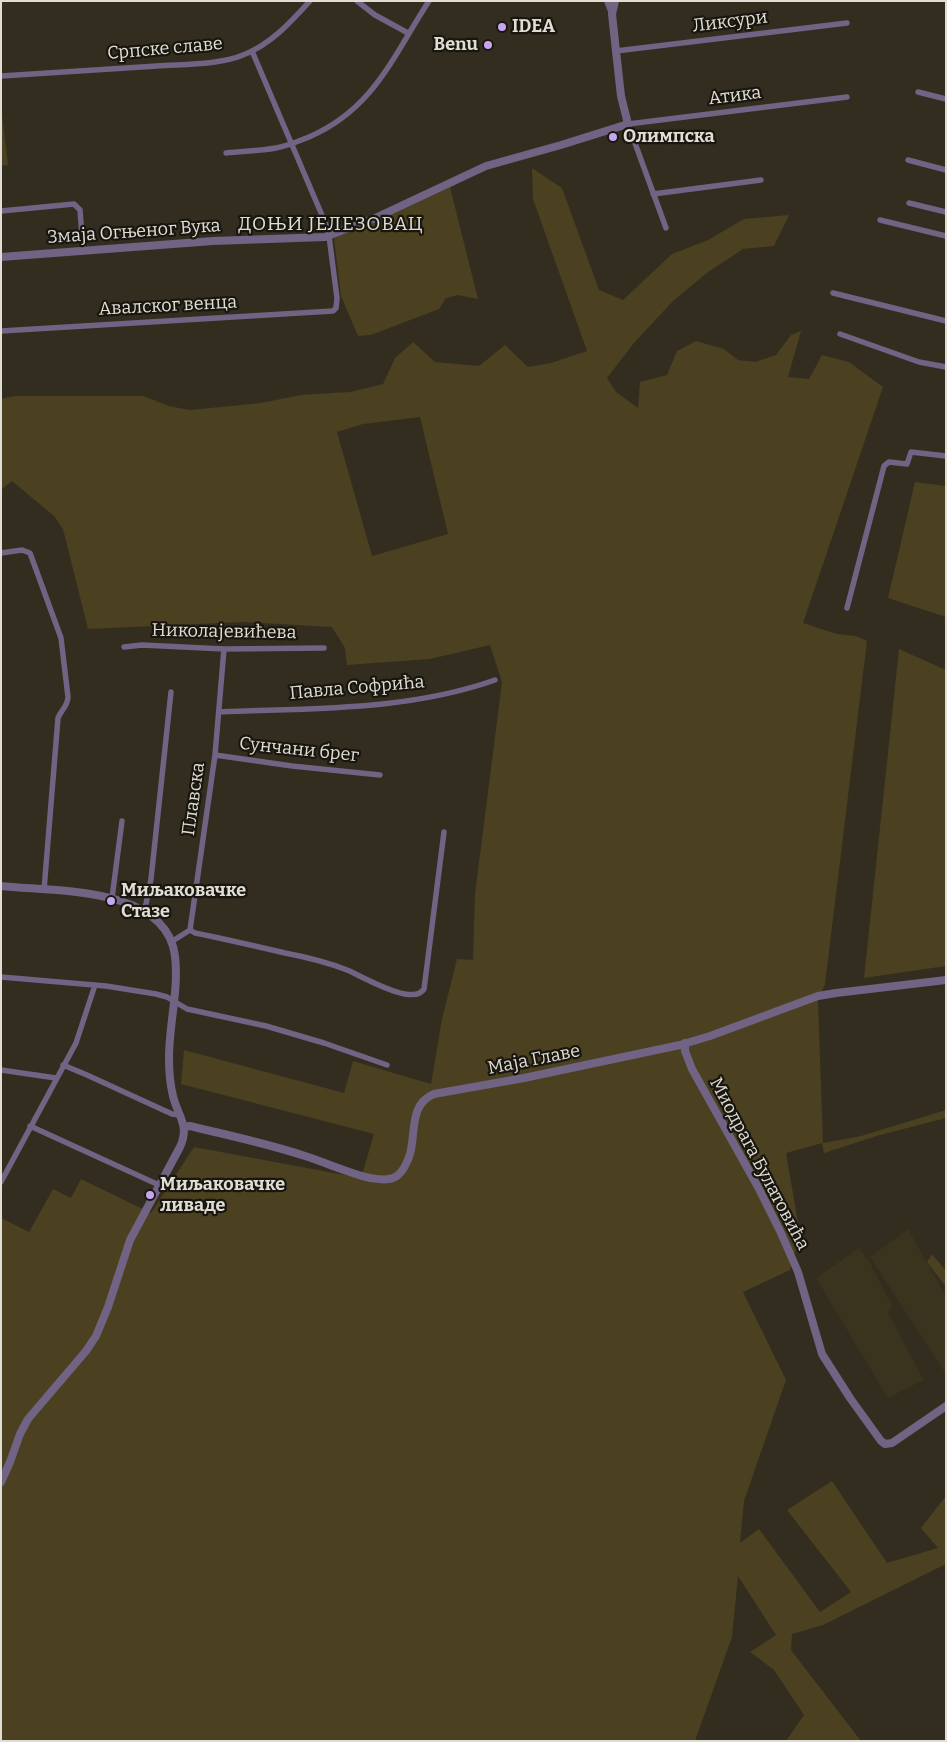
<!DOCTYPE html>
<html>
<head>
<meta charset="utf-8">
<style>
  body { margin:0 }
  #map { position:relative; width:947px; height:1742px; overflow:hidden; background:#322d1f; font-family:Bitter,serif }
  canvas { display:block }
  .frame { position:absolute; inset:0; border:2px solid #e0ddd4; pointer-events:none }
</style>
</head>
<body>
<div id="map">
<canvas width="947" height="1742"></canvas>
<div class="frame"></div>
</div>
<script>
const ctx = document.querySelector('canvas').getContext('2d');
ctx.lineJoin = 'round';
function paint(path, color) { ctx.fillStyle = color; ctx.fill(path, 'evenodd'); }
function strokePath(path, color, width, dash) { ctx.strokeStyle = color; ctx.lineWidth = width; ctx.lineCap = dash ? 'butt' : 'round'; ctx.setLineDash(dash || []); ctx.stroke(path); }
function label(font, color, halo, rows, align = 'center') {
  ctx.font = font + ' Bitter,serif'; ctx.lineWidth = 4.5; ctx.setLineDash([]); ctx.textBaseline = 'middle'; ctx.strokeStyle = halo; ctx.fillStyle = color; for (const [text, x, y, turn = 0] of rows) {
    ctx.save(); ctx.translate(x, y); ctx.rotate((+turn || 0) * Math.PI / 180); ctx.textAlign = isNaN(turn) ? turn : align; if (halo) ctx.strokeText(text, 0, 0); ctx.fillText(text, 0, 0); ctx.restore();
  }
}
const built = new Path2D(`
  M 908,1229 L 946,1296 L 945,1373 L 870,1257 Z
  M 859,1248 L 868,1259 L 893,1307 L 888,1313 L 924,1380 L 888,1398 L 816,1278 Z`);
const green = new Path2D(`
  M 1,106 L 8,165 L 1,166 Z
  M 532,168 L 562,188 L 599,290 L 623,300 L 672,254 L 708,240 L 744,219 L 789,215 L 774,246 L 743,249 L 708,272 L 673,301 L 634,343 L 607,378 L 616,392 L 638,408 L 640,382 L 667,375 L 677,351 L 696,341 L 724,349 L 738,360 L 755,362 L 776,355 L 791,335 L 801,331 L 788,377 L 809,379 L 822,355 L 849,362 L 883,387 L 803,623 L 837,634 L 856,636 L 867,641 L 825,984 L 818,1001 L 823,1143 L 861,1136 L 946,1110 L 946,1118 L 880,1135 L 824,1153 L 822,1143 L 786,1153 L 800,1234 L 790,1270 L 743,1292 L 786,1380 L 744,1501 L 740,1543 L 759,1529 L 820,1612 L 851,1592 L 787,1510 L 832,1481 L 887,1563 L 938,1548 L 921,1528 L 946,1496 L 946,1564 L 823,1625 L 792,1634 L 791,1650 L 861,1741 L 786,1741 L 804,1715 L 774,1670 L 750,1652 L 776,1635 L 738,1576 L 732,1637 L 695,1741 L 1,1741 L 1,1218 L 29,1232 L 53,1189 L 71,1198 L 81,1179 L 151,1213 L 194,1147 L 361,1178 L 374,1134 L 181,1084 L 184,1050 L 344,1093 L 353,1061 L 431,1084 L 442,1019 L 457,959 L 473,960 L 475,894 L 502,682 L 490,645 L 430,659 L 347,665 L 345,648 L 332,627 L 243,622 L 88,629 L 63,529 L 54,516 L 12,481 L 1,490 L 1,399 L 14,396 L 143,396 L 169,406 L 190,410 L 261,403 L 301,395 L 350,392 L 383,384 L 395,358 L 413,342 L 435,362 L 479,366 L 505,345 L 528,367 L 551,363 L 587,351 L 533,199 ZM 420,417 L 448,534 L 372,556 L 337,432 L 363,424 Z
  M 450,187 L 478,299 L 458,295 L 446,298 L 439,309 L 371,335 L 358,336 L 341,296 L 334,238 L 374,223 Z
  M 915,482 L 946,486 L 946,617 L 888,598 Z
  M 899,649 L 946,670 L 946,966 L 864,978 Z
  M 932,1254 L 946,1271 L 946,1287 L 927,1262 Z`);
const minor = new Path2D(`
  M 357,1 L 375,15 L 408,33
  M 616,51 L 847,23
  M 1,76 C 53,73 105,69 157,66 C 181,64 220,65 243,55 C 270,45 291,22 310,1
  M 918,92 L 946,99
  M 226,153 C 243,151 260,151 276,148 C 288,146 299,141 309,137 C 374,109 393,56 429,1
  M 908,160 L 946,170
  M 653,194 L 761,180
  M 909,203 L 946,212
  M 1,211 L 74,204 L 80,210 L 83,250
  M 880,220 L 946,236
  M 666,228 L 628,124 L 847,97
  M 833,293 L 946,321
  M 1,331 L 333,311 L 336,308 L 337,298 L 329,236 L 327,227 L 252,51
  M 840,334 L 919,362 L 946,367
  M 1,553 L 22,550 L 30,553 L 61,638 L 68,697 C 68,706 61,710 58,718 L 44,890
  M 847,608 L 884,466 L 889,462 L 907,464 L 911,452 L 946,456
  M 124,647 L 142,645 L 224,649 L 324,648
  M 219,712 C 312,708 407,711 495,680
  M 215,755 L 292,766 L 380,775
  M 112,898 L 122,821
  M 143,911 L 146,904 L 151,879 L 171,692
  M 190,930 L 195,933 C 225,939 255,946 285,953 C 306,957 327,962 347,970 C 362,976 413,1007 424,989 L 444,832
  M 190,930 L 215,755 L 224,649
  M 171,942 L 190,930
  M 1,977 L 106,986 L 156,994 L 167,997 L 187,1009 L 266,1026 L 324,1043 L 387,1065
  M 63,1065 L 87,1075 L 172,1114 L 180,1115
  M 1,1070 L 56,1078
  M 30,1126 L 159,1185
  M 1,1182 L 76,1043 L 95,985`);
const tertiary = new Path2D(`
  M 608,1 L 612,11
  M 1,257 L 213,241 L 325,237 L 373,219 L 486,166 L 561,145 L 628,124 L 621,96 L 616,51 L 612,14 L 615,1
  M 1,886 C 53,892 166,885 175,956 C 179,990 169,1024 169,1058 C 169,1071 170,1084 173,1096 C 178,1117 190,1125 180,1147 L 130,1240 L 108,1307 L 96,1336 L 86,1351 L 28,1419 L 20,1434 L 10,1462 L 1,1482
  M 685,1043 L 685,1051 L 692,1069 L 758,1187 L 781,1233 L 798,1272 L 822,1354 L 850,1398 L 881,1441 L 885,1444 L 892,1443 L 946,1406
  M 185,1127 L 190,1126 L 202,1129 C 237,1137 272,1145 305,1156 C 327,1163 348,1173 370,1178 C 377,1179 386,1181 393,1178 C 402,1175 407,1163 410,1154 C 416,1133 409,1104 434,1094 L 524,1078 L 680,1045 L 710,1036 L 818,996 L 836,993 L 946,980`);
const markers = [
  [502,27,5,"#c7a6f0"],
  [488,45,5,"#c7a6f0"],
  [613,137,5,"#c7a6f0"],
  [111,901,5,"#c7a6f0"],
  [150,1195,5,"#c7a6f0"]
];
const streetNames = [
  ["Ликсури",730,22,-7],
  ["Српске славе",165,49,-5],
  ["Атика",735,96,-7],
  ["Змаја Огњеног Вука",134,232,-4],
  ["Авалског венца",168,306,-3],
  ["Николајевићева",224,632,1],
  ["Павла Софрића",357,688,-5],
  ["Сунчани брег",299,750,6],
  ["Плавска",194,799,-82],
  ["Маја Главе",534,1060,-11],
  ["Миодрага Булатовића",759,1164,62]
];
const poiNames = [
  ["IDEA",512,27],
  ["Benu",478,45,"right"],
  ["Олимпска",623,137],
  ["Миљаковачке",121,891],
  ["Стазе",121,912],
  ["Миљаковачке",160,1185],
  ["ливаде",160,1206]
];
const neighbourhoodNames = [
  ["ДОЊИ ЈЕЛЕЗОВАЦ",331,225]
];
paint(built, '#3a331d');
paint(green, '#4b4020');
strokePath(minor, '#706383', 5.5);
strokePath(tertiary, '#706383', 8);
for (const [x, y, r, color] of markers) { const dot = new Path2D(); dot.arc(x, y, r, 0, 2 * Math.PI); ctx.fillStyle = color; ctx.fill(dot); strokePath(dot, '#18160f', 2); }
label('18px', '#e0ddd4', '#18160f', streetNames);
label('bold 18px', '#e0ddd4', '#18160f', poiNames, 'left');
ctx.letterSpacing = '1px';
label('19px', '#e0ddd4', '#18160f', neighbourhoodNames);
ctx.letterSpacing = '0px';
</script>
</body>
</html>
